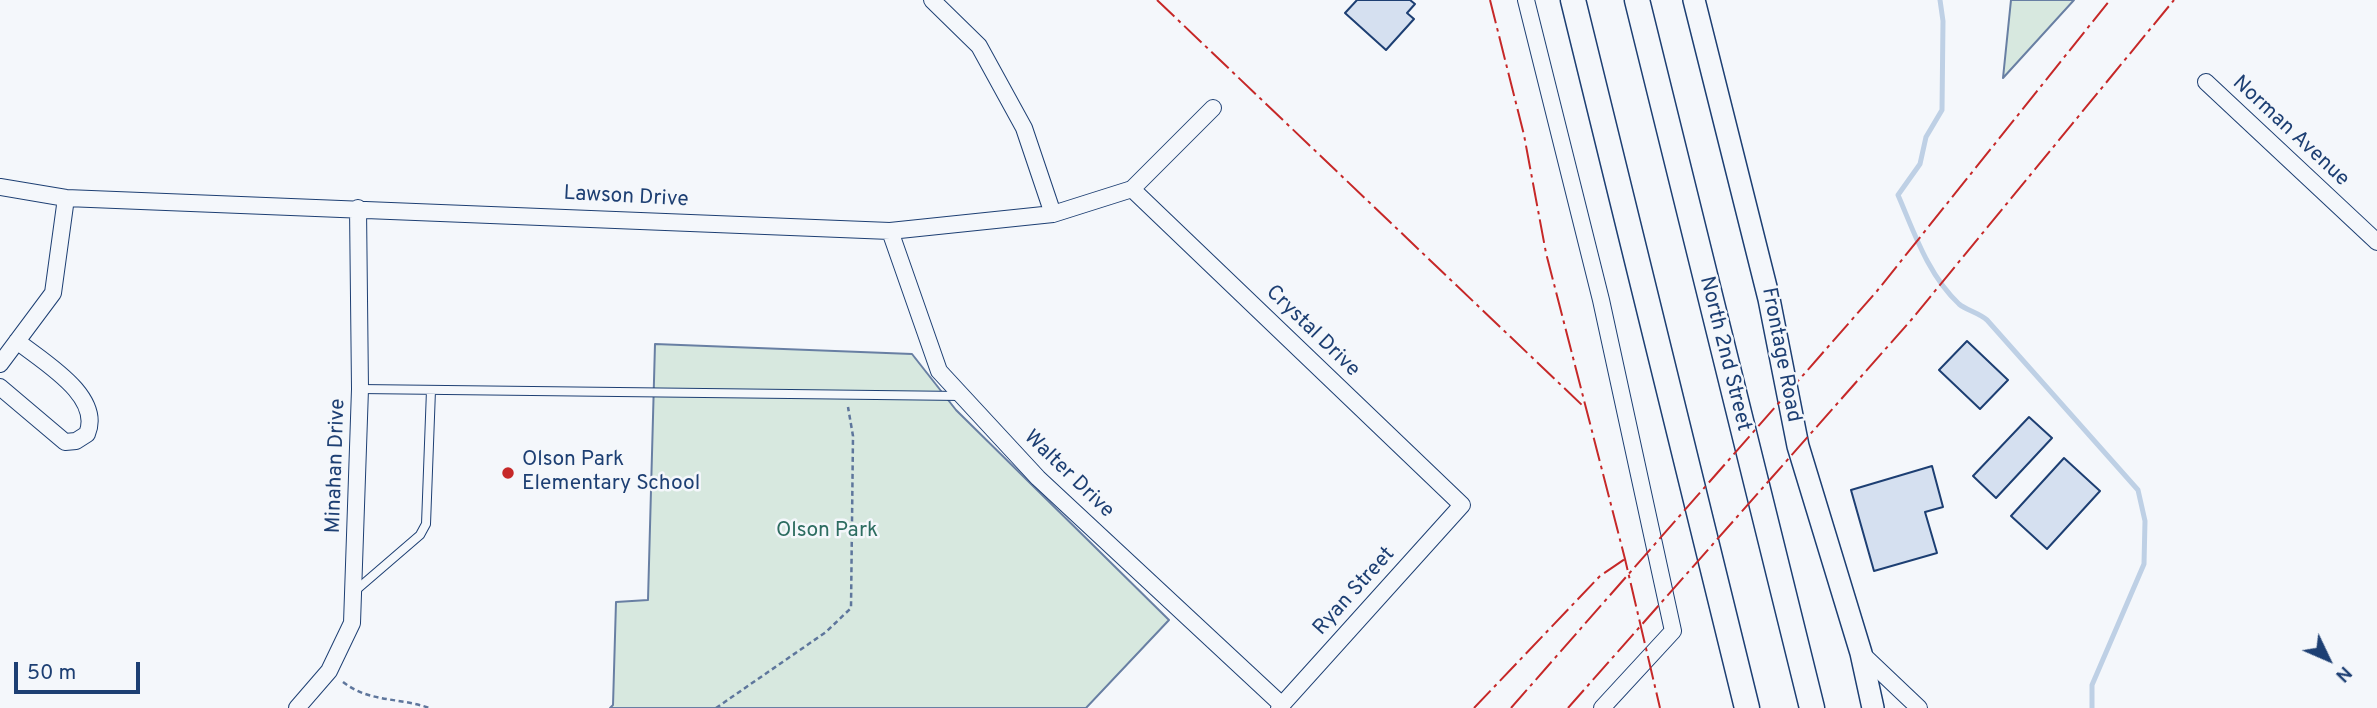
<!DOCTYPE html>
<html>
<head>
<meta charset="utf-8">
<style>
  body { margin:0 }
  #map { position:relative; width:2377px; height:708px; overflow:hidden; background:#f4f7fb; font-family:Overpass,sans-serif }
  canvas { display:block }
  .north { position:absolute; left:2293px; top:624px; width:70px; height:70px; -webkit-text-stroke:5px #f4f7fb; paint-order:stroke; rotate:134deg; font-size:19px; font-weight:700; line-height:28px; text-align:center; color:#1d3f73 }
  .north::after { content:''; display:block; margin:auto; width:24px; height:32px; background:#1d3f73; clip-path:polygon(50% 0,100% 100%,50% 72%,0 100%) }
  .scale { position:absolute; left:14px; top:662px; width:126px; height:32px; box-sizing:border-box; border:4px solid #1d3f73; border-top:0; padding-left:9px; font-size:21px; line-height:24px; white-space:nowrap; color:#1d3f73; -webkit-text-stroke:5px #f4f7fb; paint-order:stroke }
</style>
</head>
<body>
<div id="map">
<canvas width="2377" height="708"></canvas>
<div class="north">N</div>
<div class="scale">50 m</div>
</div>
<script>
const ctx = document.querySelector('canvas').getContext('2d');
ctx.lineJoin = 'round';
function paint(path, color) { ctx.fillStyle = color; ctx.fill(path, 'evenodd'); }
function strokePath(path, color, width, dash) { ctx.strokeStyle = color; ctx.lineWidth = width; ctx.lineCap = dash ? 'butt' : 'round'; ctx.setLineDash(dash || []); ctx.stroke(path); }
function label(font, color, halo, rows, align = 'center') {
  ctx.font = font + ' Overpass,sans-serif'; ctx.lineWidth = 5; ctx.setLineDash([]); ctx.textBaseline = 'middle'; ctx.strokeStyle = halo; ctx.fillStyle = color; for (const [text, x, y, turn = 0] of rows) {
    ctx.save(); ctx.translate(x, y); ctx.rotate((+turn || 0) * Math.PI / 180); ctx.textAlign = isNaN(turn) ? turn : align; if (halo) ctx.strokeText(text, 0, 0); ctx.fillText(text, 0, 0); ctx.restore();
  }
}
const green = new Path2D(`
  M 2011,0 L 2074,0 L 2003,78 Z
  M 655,344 L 912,354 L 956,410 L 1169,620 L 1086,708 L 610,708 L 613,705 L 616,602 L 648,600 Z`);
const stream = new Path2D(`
  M 1940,0 L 1943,21 L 1942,110 L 1926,137 L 1920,164 L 1898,195 C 1914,232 1928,275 1959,304 C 1966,310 1979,313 1987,320 L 2138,490 L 2145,521 L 2144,564 L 2092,685 L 2092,708`);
const building = new Path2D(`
  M 1357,0 L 1410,0 L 1415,4 L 1407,13 L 1414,19 L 1386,50 L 1345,13 Z
  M 1967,341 L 2008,380 L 1980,409 L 1939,370 Z
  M 2029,417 L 2052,438 L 1996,498 L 1973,476 Z
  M 2064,458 L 2100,491 L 2047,549 L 2011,516 Z
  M 1932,466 L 1943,507 L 1925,512 L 1937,553 L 1874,571 L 1851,490 Z`);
const path = new Path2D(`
  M 343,682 C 370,703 399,697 429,708
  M 716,708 L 826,632 L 851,608 L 853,436 L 848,407`);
const lane = new Path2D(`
  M 360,389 L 962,396
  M 355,591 L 420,535 L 426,524 L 431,390`);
const street = new Path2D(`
  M 932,0 L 979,46 L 1024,128 L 1053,214
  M 1526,0 L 1601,300 L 1673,631 L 1602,708
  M 2206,82 L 2377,242
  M 0,187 L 66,198 L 890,231 L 1053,214 L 1132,189 L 1213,108
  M 1132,189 L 1462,505 L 1279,708
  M 890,231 L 939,371 L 1038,478 L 1282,705
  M 0,364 L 53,293 L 66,198
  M 0,387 L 65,442 L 76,441 L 87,434 C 103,396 43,362 17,341
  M 1861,653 L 1919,708
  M 297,708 L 329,671 L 352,623 L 360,389 L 358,208`);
const secondary = new Path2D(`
  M 1694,0 L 1769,299 L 1798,446 L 1861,653 L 1873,708`);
const primary = new Path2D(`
  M 1573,0 L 1747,708
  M 1637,0 L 1812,708`);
const power = new Path2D(`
  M 1157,0 L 1583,406
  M 1490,0 L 1524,135 L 1546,253 L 1625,559 L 1660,708
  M 1474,708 L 1600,576 L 1625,559
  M 1511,708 L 1877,291 L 2110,0
  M 1568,708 L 1912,319 L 2174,0`);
const markers = [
  [508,473,7,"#c62828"]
];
const streetNames = [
  ["Norman Avenue",2290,132,43],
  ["Lawson Drive",626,198,3],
  ["Crystal Drive",1312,332,44],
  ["North 2nd Street",1724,354,76],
  ["Frontage Road",1780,355,79],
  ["Minahan Drive",337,466,-88],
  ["Walter Drive",1068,475,44],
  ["Ryan Street",1355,592,-48]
];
const poiNames = [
  ["Olson Park",522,461],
  ["Elementary School",522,485]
];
const parkNames = [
  ["Olson Park",827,532]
];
paint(green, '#d7e8df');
strokePath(green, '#687fa3', 2);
strokePath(stream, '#bed0e5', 5);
paint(building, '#d5e0f0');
strokePath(building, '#1d3f73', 2);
strokePath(lane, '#1d3f73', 10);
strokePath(street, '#1d3f73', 18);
strokePath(secondary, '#1d3f73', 24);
strokePath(primary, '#1d3f73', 27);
strokePath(path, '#5e769c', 2.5, [5, 3.5]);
strokePath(lane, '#f4f7fb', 8);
strokePath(street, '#f4f7fb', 16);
strokePath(secondary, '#f4f7fb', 21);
strokePath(primary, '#f4f7fb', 24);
strokePath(power, '#c62828', 2, [24, 5, 3.5, 5]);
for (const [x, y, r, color] of markers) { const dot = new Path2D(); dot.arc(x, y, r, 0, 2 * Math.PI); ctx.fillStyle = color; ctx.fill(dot); strokePath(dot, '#f4f7fb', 2.5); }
label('21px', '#1d3f73', '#f4f7fb', streetNames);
label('21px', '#1d3f73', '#f4f7fb', poiNames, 'left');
label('21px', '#2c6c60', '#f4f7fb', parkNames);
</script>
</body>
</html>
